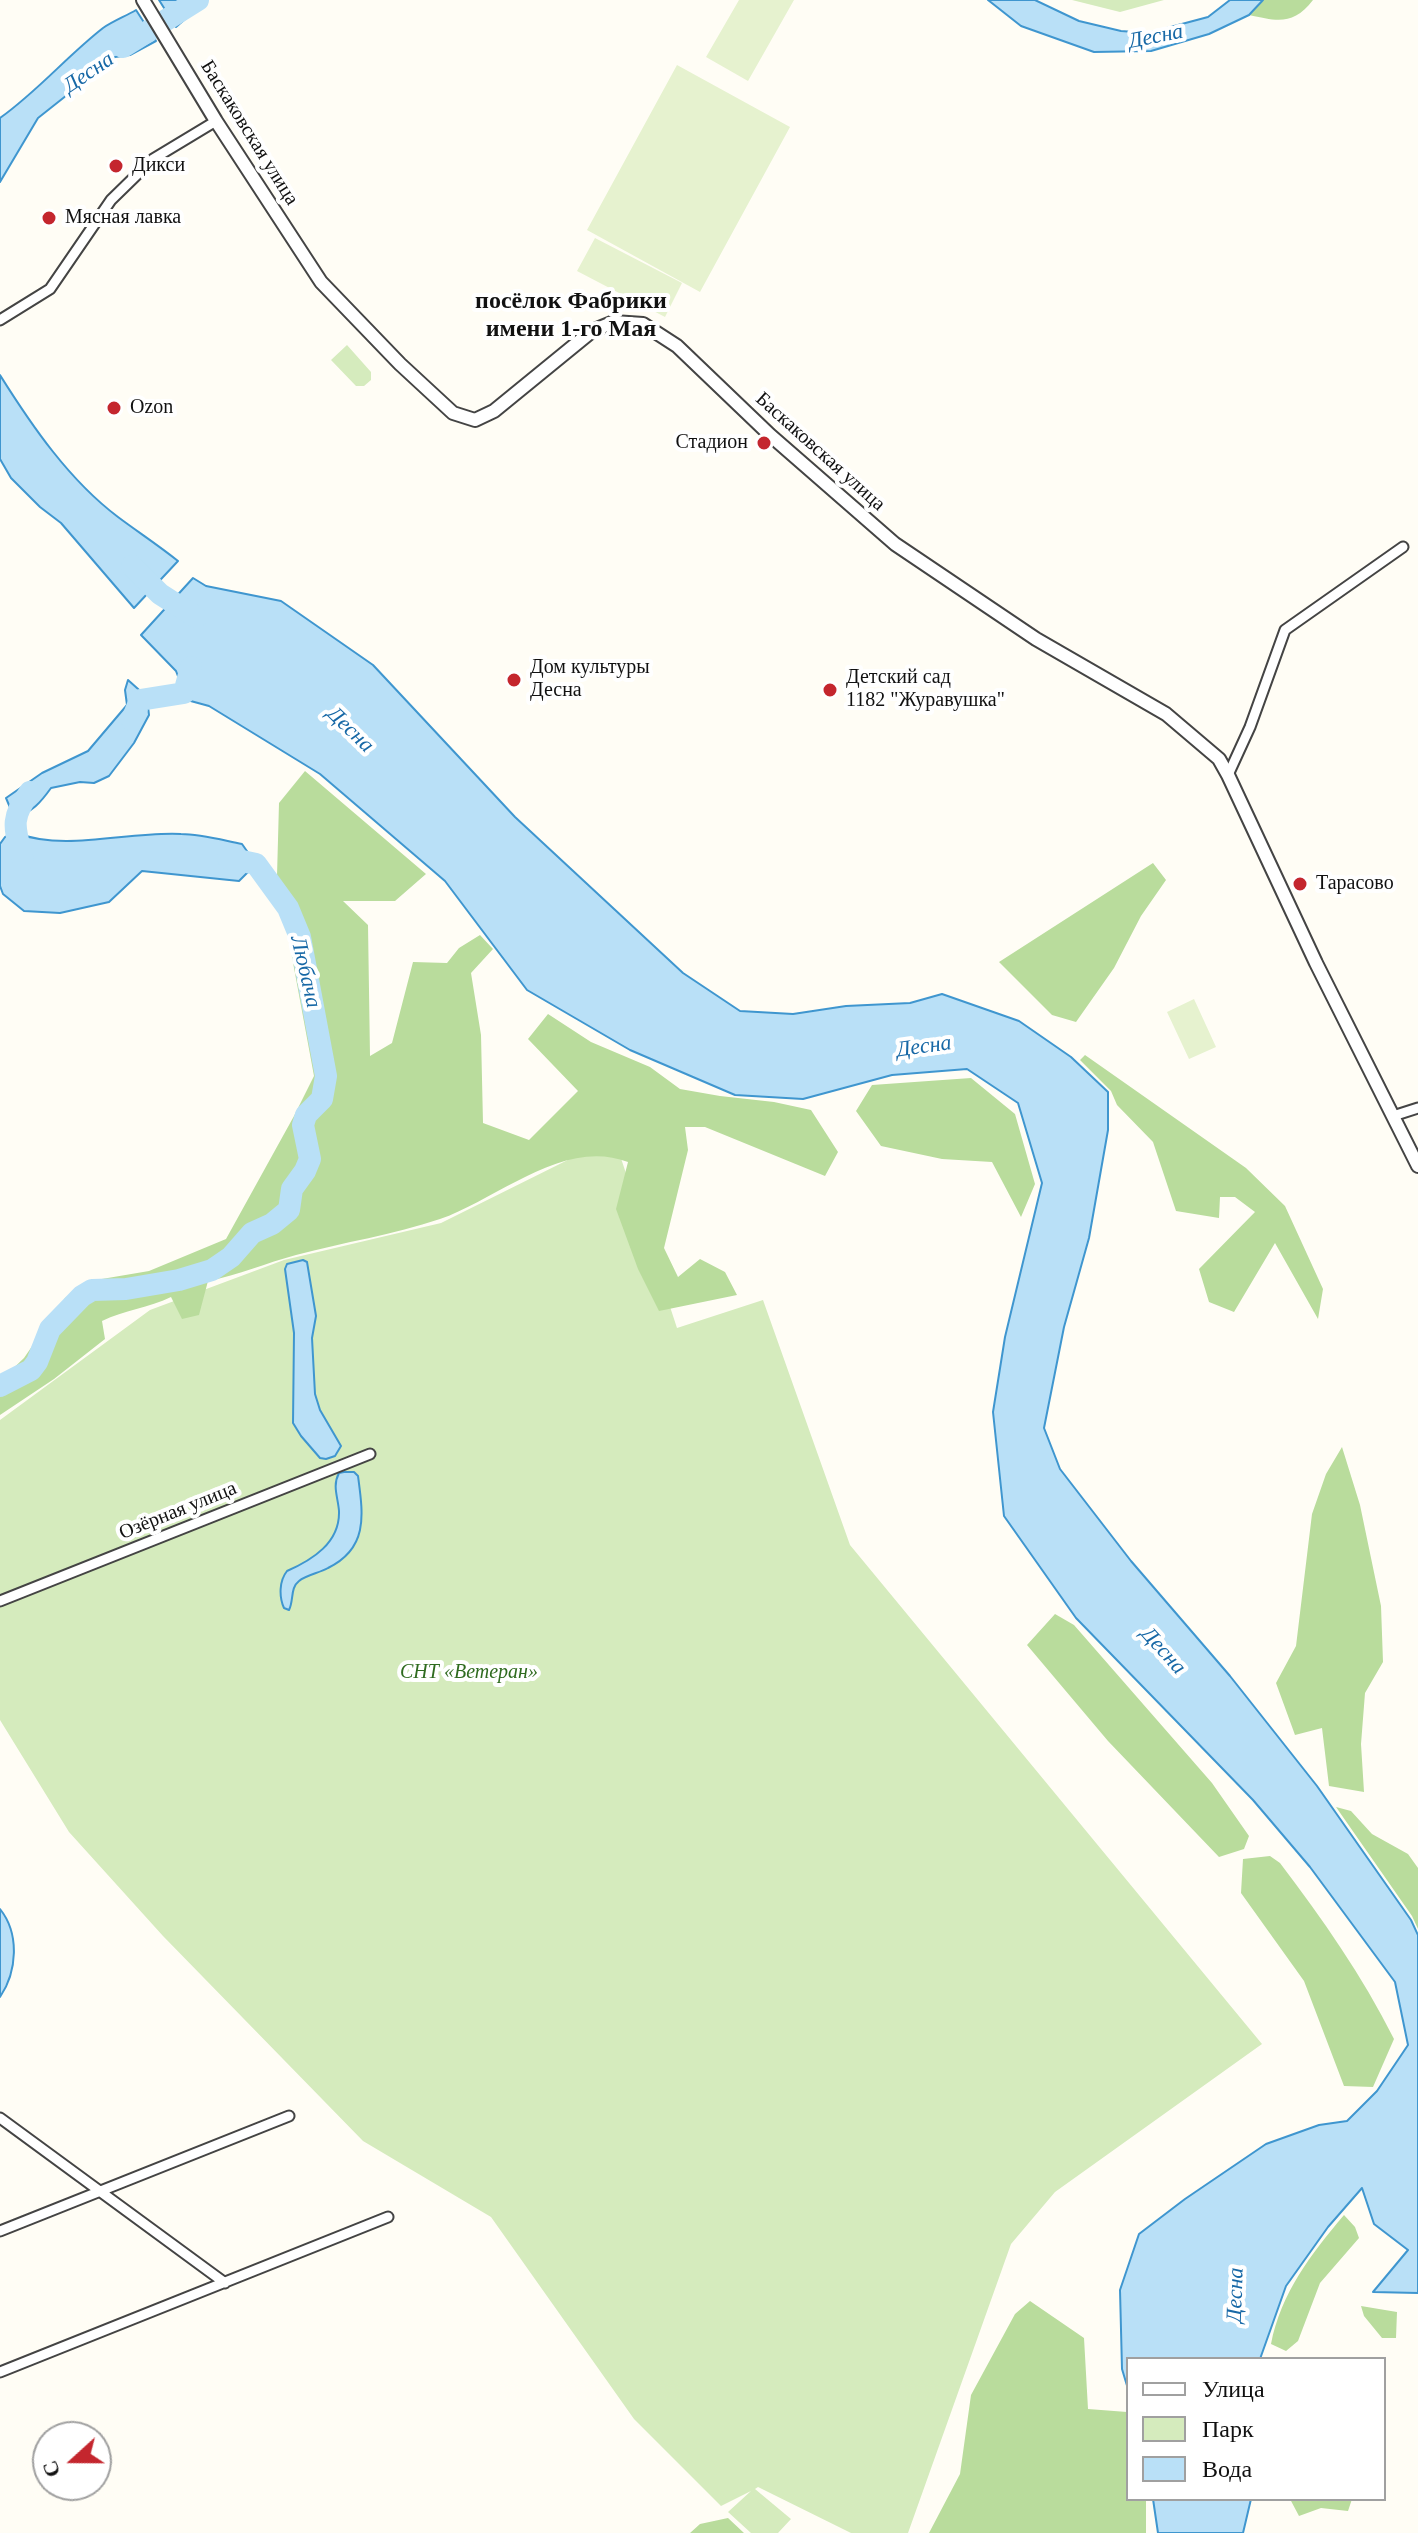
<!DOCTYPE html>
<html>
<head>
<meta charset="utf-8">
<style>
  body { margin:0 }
  #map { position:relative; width:1418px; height:2533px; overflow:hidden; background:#fffdf5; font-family:"Times New Roman",serif }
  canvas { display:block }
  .legend { position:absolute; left:1126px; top:2357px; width:260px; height:144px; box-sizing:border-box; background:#fff; border:2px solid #a0a0a0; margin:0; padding:10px 14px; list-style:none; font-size:24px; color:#111 }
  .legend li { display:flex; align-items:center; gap:16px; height:40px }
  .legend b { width:40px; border:2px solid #a0a0a0 }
  .north { position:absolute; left:32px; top:2421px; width:80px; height:80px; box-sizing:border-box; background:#fff; border:2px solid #a0a0a0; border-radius:50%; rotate:249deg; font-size:22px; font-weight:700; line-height:32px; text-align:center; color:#111 }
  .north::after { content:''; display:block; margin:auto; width:28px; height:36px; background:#c4262e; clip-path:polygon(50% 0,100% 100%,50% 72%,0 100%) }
</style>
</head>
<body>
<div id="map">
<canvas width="1418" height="2533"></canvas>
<ul class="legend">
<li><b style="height:10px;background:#fff"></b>Улица</li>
<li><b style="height:22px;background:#d5ebbd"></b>Парк</li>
<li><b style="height:22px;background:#b9e0f7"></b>Вода</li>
</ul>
<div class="north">С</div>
</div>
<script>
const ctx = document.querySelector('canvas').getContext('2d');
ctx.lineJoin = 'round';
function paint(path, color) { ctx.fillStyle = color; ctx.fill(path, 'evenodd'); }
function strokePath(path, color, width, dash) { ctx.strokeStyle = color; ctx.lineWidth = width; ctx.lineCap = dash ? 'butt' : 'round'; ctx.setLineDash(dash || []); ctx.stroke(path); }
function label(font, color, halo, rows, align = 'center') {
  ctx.font = font + ' "Times New Roman",serif'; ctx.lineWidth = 8; ctx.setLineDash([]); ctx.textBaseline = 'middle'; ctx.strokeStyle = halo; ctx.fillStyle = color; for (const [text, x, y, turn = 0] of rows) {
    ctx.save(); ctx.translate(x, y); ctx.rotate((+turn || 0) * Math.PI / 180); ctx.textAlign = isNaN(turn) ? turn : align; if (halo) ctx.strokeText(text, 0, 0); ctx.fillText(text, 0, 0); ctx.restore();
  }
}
const green = new Path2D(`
  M 1072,0 L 1164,0 L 1120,12 Z
  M 347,345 L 371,372 L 371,380 L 364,386 L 356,386 L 331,360 Z
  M 614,1137 L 677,1328 L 763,1300 L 850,1545 L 1262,2044 L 1055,2192 L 1011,2244 L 908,2533 L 851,2533 L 758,2487 L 755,2489 L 791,2519 L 778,2533 L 751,2533 L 728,2512 L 751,2491 L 721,2506 L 634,2419 L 491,2217 L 363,2141 L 163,1936 L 69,1832 L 0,1720 L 0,1420 L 150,1310 L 284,1260 L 441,1223 Z`);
const forest = new Path2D(`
  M 1263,0 L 1313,0 C 1293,26 1277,21 1249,15 Z
  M 305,771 L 426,874 L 395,901 L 343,901 L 368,925 L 370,1056 L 392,1043 L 413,962 L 447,963 L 459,948 L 480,935 L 493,949 L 471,973 L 481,1035 L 483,1123 L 529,1140 L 578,1091 L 528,1039 L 548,1014 L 591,1042 L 650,1067 L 680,1089 L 720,1096 L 774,1102 L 811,1110 L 838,1152 L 825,1176 L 705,1127 L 685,1127 L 688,1150 L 664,1248 L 678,1277 L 700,1259 L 725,1272 L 737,1295 L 659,1311 L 638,1269 L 616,1209 L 628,1162 C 564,1137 498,1199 440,1219 C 393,1235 344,1242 296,1255 C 266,1263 239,1275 208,1281 L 199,1315 L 182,1319 L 171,1297 C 149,1308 124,1310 102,1321 L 105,1339 L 54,1379 L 0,1415 L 0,1381 L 24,1358 L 65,1298 L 90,1281 L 149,1271 L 226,1239 L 294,1116 L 314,1076 L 277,876 L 279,803 Z
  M 1153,863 L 1166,880 L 1141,916 L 1114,968 L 1076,1022 L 1052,1015 L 999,962 Z
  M 1085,1055 L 1246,1168 L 1285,1206 L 1323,1289 L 1318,1319 L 1275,1243 L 1234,1312 L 1209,1302 L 1199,1269 L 1255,1212 L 1235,1197 L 1220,1197 L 1219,1218 L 1176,1211 L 1153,1142 L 1117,1105 L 1111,1091 L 1080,1060 Z
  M 971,1078 L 1015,1114 L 1035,1184 L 1021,1217 L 992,1162 L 942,1159 L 881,1146 L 856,1111 L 872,1085 Z
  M 1342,1447 L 1360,1505 L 1381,1606 L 1383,1662 L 1365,1693 L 1361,1744 L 1364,1792 L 1329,1786 L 1322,1728 L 1295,1735 L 1276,1683 L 1296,1646 L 1312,1514 L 1326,1474 Z
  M 1055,1614 L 1074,1625 L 1212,1783 L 1249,1836 L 1244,1849 L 1219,1857 L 1108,1741 L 1027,1645 Z
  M 1336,1807 L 1351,1811 L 1372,1834 L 1408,1854 L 1418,1868 L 1418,1929 L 1412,1916 Z
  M 1270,1856 L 1280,1863 C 1323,1920 1362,1975 1394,2039 L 1373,2087 L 1344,2086 L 1304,1981 L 1241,1893 L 1243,1859 Z
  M 1344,2215 L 1355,2227 L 1359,2238 L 1320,2283 L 1298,2341 L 1286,2351 L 1271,2344 C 1281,2293 1311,2254 1344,2215 Z
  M 1030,2301 L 1084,2338 L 1088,2409 L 1127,2412 L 1128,2499 L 1146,2499 L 1146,2533 L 929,2533 L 960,2474 L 971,2395 L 1015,2314 Z
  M 1361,2306 L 1397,2312 L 1396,2338 L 1382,2338 L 1364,2316 Z
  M 1290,2499 L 1352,2499 L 1348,2511 L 1321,2508 L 1299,2516 Z
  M 728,2518 L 744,2533 L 690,2533 L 700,2524 Z`);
const pitch = new Path2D(`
  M 739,0 L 794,0 L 748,81 L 706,57 Z
  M 677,65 L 790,127 L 700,292 L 587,230 Z
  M 595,238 L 682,283 L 665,317 L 577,271 Z
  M 1194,999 L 1216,1047 L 1189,1059 L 1167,1012 Z`);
const water = new Path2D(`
  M 159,0 L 207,0 L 176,27 Z
  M 988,0 L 1035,0 L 1079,21 L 1121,31 L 1148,33 L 1208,17 L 1230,0 L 1263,0 L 1249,15 L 1209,34 L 1151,51 L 1094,52 L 1021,26 Z
  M 136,10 L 156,41 L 130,55 L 115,57 L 38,118 L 0,182 L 0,118 C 38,91 67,56 103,28 C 113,21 126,16 136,10 Z
  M 0,375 C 32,426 69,480 118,517 C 138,532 158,545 178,561 L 134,608 L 61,523 L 40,507 L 11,478 L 0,459 Z
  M 193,578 L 206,586 L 281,601 L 373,665 L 515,817 L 683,973 L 740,1011 L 793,1014 L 846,1006 L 910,1003 L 942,994 L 1019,1021 L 1071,1057 L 1108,1092 L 1108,1130 L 1089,1238 L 1064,1327 L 1044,1428 L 1060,1469 L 1131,1561 L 1230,1676 L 1317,1786 L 1411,1920 L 1418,1935 L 1418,2293 L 1373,2292 L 1408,2250 L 1374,2224 L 1362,2188 L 1328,2227 L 1286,2286 L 1260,2359 L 1128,2359 L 1128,2389 L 1122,2369 L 1120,2290 L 1139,2234 L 1185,2199 L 1266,2144 L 1319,2125 L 1347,2121 L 1377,2091 L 1408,2045 L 1395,1982 L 1310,1867 L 1253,1800 L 1076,1618 L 1004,1516 L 993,1412 L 1005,1337 L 1042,1183 L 1018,1103 L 967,1069 L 892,1075 L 803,1099 L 735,1095 L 630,1050 L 527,990 L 445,881 L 320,774 L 209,706 L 187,700 L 176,671 L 141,635 Z
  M 128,680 L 147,697 L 149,715 L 134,743 L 109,776 L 94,783 L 80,782 L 51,788 C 41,802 32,813 14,817 L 6,798 L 42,773 L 88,751 L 127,705 L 125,690 Z
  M 16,833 C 67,852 127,831 181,834 C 201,834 222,840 242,844 L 256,864 L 239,881 L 142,871 L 109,902 L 60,913 L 24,911 L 3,894 L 0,886 L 0,844 L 5,837 Z
  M 303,1260 L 307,1262 L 316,1316 L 312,1338 L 315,1394 L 320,1410 L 341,1446 L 335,1456 L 326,1459 L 320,1458 L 301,1436 L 293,1423 L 294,1333 L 285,1269 L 287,1264 Z
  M 344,1472 L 354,1472 L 358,1476 C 363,1514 369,1548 328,1568 C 319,1573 306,1575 299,1581 C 290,1588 294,1600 289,1610 L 284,1608 C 279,1597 279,1581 287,1571 C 312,1560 340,1543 339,1511 C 338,1497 332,1486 339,1473 Z
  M 0,1909 C 20,1934 17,1972 0,1997 Z
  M 1153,2499 L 1251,2499 L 1243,2533 L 1158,2533 Z`);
const river = new Path2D(`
  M 123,47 L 198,0
  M 132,566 L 160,594 L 196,617
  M 132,720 L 140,700 L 184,693 L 191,667
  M 23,860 C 15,829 9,819 30,792
  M 0,1386 L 31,1370 L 37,1362 L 50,1329 L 82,1296 L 92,1290 L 126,1289 L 179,1280 L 212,1270 L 231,1257 L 252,1233 L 272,1224 L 289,1210 L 292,1189 L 305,1171 L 310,1159 L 303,1125 L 306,1115 L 322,1099 L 326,1076 L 300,937 L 288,908 L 256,864 L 228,858`);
const minor = new Path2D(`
  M 0,320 L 50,289 L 111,200 L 153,159 L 216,121
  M 1228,775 L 1250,727 L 1285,630 L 1403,547
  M 1393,1116 L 1418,1108
  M 0,1601 L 370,1454
  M 0,2118 L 225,2283
  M 0,2231 L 289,2116
  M 0,2372 L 388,2217`);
const tertiary = new Path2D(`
  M 143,0 L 216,121 L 321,282 L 400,364 L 453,413 L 475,420 L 494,411 L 592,331 L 614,322 L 643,324 L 677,346 L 770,435 L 895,544 L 1036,639 L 1166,714 L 1219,759 L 1228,775 L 1316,963 L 1418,1166`);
const markers = [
  [116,166,8,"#c4262e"],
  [49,218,8,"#c4262e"],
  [114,408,8,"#c4262e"],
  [764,443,8,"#c4262e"],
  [514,680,8,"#c4262e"],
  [830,690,8,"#c4262e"],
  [1300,884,8,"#c4262e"]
];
const streetNames = [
  ["Баскаковская улица",249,133,58],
  ["Баскаковская улица",820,452,42],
  ["Озёрная улица",178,1511,-22]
];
const poiNames = [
  ["Дикси",132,166],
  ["Мясная лавка",65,218],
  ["Ozon",130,408],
  ["Стадион",748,443,"right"],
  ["Дом культуры",530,668],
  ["Десна",530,691],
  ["Детский сад",846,678],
  ["1182 \"Журавушка\"",846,701],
  ["Тарасово",1316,884]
];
const parkNames = [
  ["СНТ «Ветеран»",469,1673]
];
const waterNames = [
  ["Десна",1156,37,-11],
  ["Десна",89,73,-34],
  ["Десна",350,730,44],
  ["Любача",305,972,77],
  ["Десна",924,1047,-8],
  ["Десна",1163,1651,48],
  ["Десна",1236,2295,-88]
];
const quarterNames = [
  ["посёлок Фабрики",571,302],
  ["имени 1-го Мая",571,330]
];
paint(green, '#d5ebbd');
paint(forest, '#b9dc9c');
paint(pitch, '#e6f2cf');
paint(water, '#b9e0f7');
strokePath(water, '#3f96cf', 2);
strokePath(river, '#b9e0f7', 22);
strokePath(minor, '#444', 13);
strokePath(tertiary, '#444', 16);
strokePath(minor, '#fff', 9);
strokePath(tertiary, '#fff', 12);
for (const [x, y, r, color] of markers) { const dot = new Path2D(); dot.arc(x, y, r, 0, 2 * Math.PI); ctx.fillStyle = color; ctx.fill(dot); strokePath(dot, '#fff', 3); }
label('20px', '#111', '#fff', streetNames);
label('20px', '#111', '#fff', poiNames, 'left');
label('italic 20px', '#2f6b1f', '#fff', parkNames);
label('italic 22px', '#1768a6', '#fff', waterNames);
label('bold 24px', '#111', '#fff', quarterNames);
</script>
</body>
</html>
